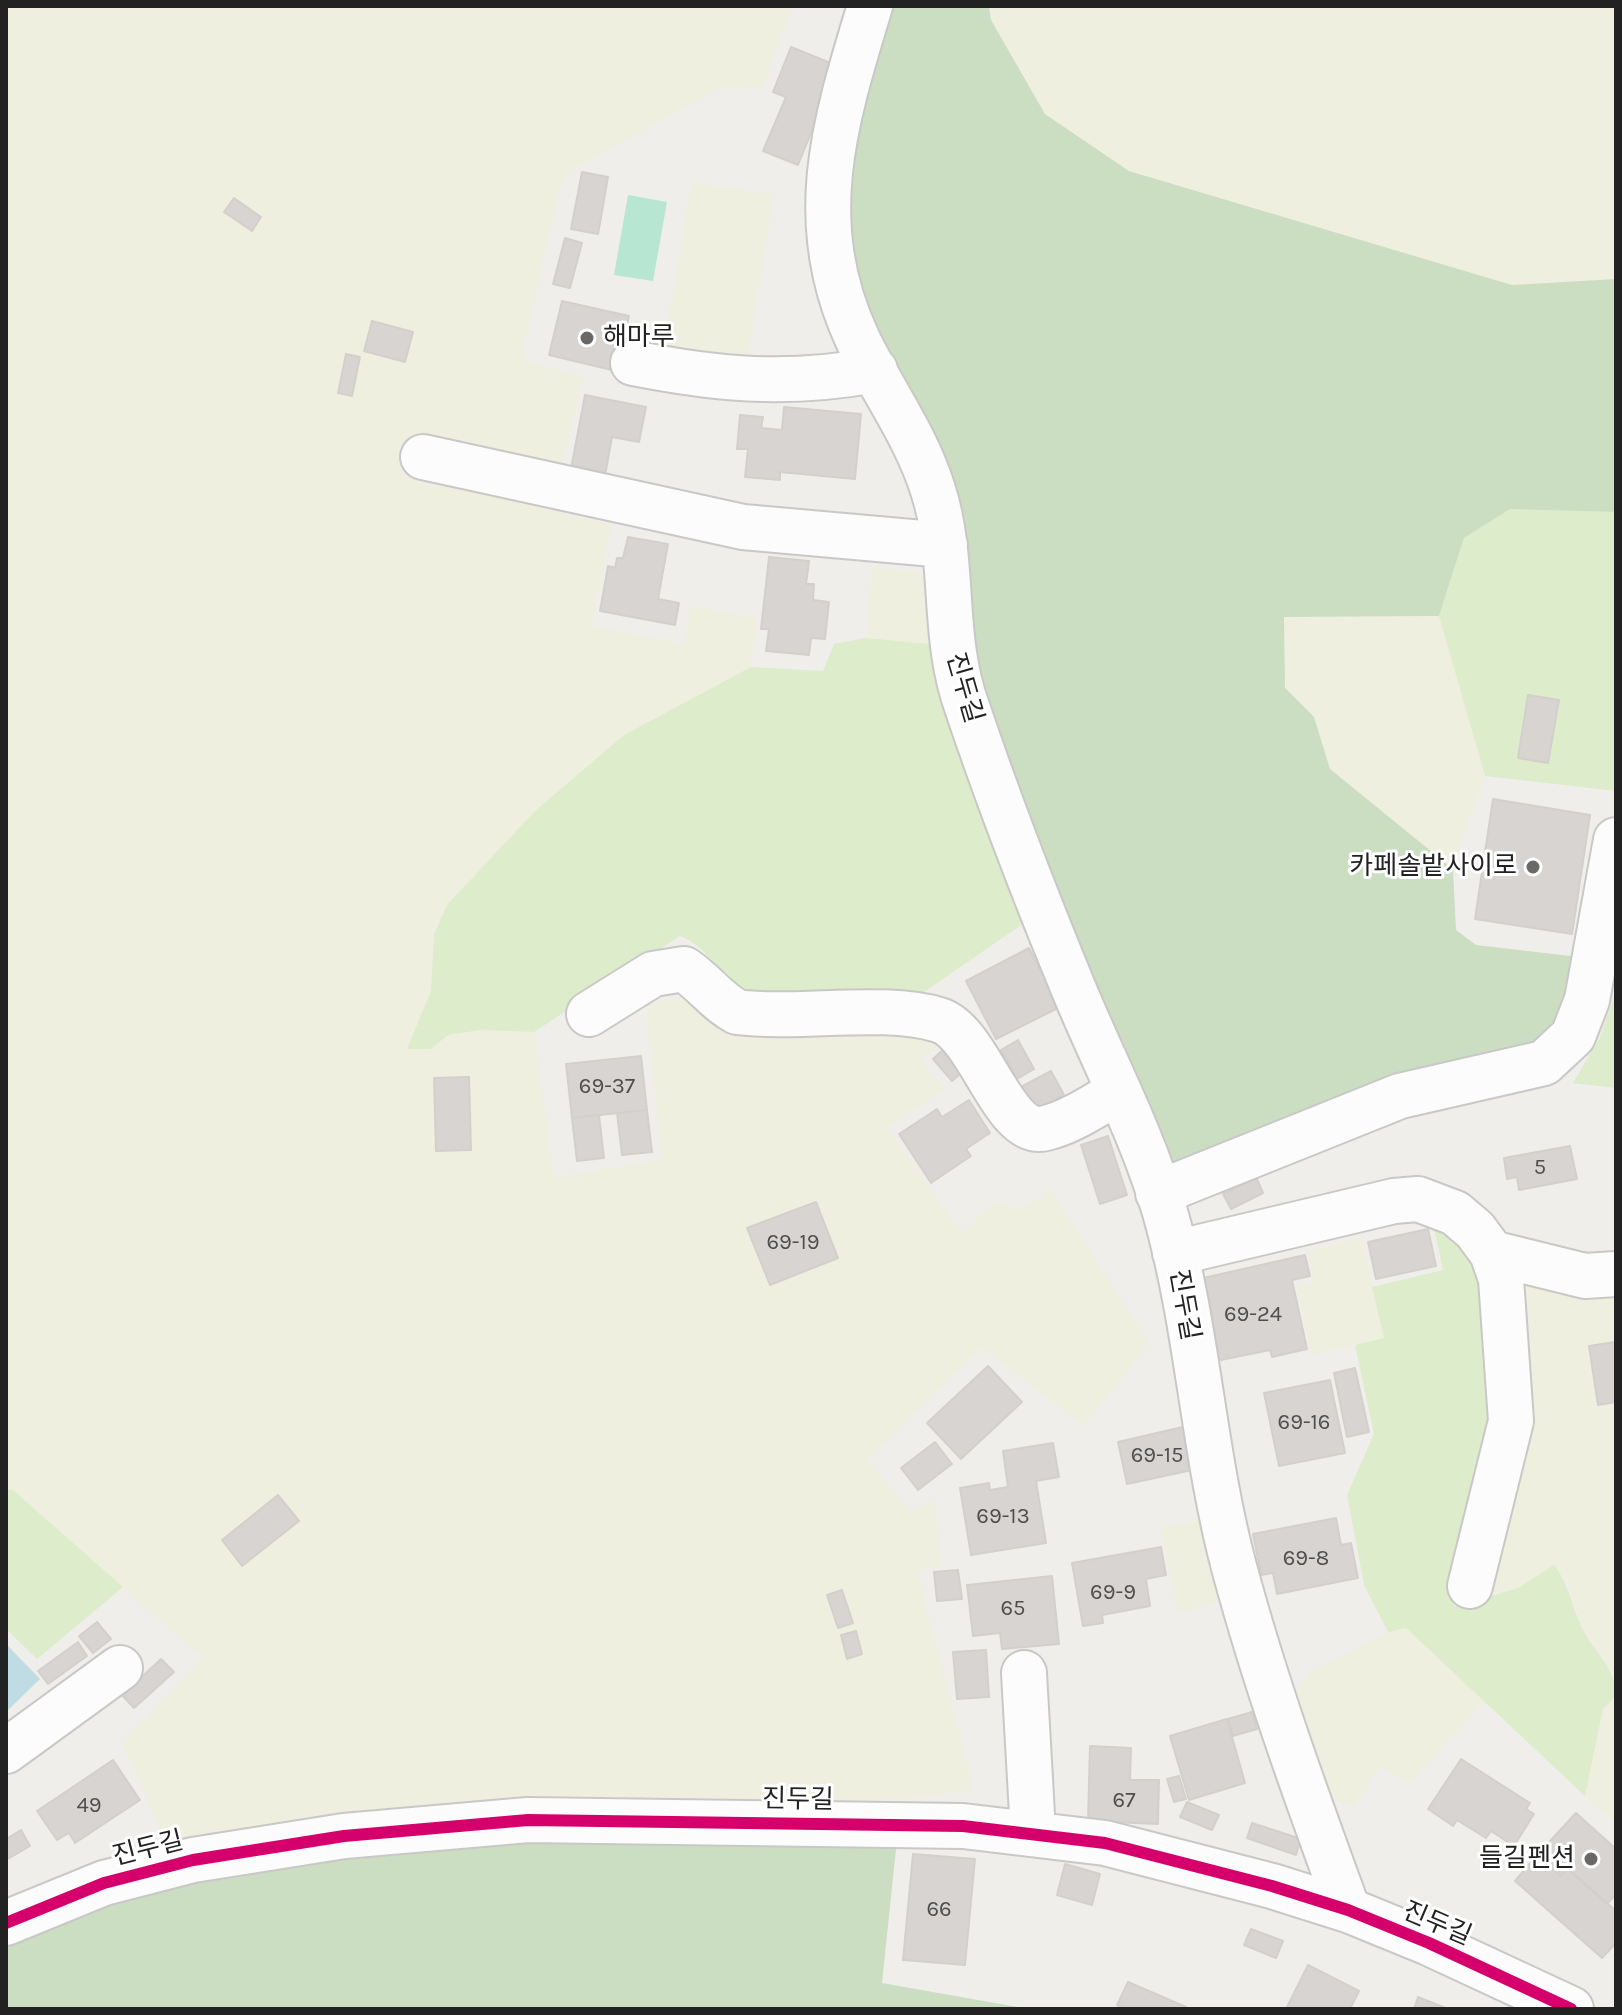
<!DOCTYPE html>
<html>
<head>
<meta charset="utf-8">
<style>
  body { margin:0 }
  #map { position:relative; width:1622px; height:2015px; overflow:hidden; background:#f0eeeb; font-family:Karla,sans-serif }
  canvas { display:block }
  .frame { position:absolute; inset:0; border:8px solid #222; pointer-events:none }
</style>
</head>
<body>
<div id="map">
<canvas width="1622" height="2015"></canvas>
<div class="frame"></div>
</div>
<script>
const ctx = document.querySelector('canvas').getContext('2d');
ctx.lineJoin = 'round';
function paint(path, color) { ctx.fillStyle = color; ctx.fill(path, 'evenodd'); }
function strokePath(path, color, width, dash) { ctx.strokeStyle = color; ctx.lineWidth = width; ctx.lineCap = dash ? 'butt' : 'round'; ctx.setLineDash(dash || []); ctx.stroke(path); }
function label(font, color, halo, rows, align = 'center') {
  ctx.font = font + ' Karla,"Noto Sans KR",sans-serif'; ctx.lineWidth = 6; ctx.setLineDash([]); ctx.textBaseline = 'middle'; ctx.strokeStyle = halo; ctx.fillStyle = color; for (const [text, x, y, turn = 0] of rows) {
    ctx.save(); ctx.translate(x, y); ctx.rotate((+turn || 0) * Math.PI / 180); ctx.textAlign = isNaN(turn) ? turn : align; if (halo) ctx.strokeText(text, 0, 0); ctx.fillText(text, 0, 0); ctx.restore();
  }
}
const farmland = new Path2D(`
  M 6,6 L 793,6 L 762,89 L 721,87 L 570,171 L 561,184 L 523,351 L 526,361 L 584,377 L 560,472 L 406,439 L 400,475 L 612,524 L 592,626 L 684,644 L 691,605 L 757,618 L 751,667 L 624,735 L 536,810 L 434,935 L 431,991 L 408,1049 L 431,1049 L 448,1035 L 481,1030 L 534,1032 L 554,1177 L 662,1160 L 645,1003 L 691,996 L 883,1028 L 938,1046 L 921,1059 L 945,1089 L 887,1128 L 962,1233 L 995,1201 L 1018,1210 L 1051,1190 L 1149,1343 L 1084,1426 L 982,1347 L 867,1460 L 912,1512 L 934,1500 L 942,1566 L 917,1570 L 974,1790 L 904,1799 L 167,1845 L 122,1743 L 203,1658 L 13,1491 L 6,1490 Z
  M 989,6 L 1616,6 L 1616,279 L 1512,285 L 1129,171 L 1045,114 L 991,20 Z
  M 691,182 L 774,195 L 746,367 L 663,354 Z
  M 872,568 L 918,572 L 928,578 L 931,644 L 866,638 Z
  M 1439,616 L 1485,776 L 1453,869 L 1330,769 L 1314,717 L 1285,688 L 1284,617 Z
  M 1362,1238 L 1384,1338 L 1311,1355 L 1297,1286 L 1314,1282 L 1308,1251 Z
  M 1538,1283 L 1586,1299 L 1616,1292 L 1616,1679 L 1580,1624 L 1568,1582 L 1554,1565 L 1518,1588 L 1489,1594 L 1527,1447 L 1520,1292 Z
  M 1204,1519 L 1227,1601 L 1178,1613 L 1160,1528 Z
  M 1406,1628 L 1484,1701 L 1410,1783 L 1379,1767 L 1354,1808 L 1322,1793 L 1295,1696 L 1308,1674 L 1388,1632 Z
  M 1616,1696 L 1616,1824 L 1585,1796 L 1603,1709 Z`);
const grass = new Path2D(`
  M 1510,508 L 1616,512 L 1616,791 L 1485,776 L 1439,616 L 1464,538 Z
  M 866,638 L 931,644 L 1033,917 L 924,992 L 758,997 C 717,984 715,949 680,936 L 534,1032 L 481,1030 L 448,1035 L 431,1049 L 407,1049 L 431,991 L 434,935 L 447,905 L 536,810 L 624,735 L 751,667 L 823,671 L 834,644 Z
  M 1616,992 L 1616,1088 L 1573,1083 L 1599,1039 Z
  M 1432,1219 L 1451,1229 L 1480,1270 L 1496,1396 L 1485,1471 L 1453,1607 L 1518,1588 L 1554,1565 C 1569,1584 1570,1601 1580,1623 C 1591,1650 1616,1666 1616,1696 L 1603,1709 L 1585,1796 L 1406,1628 L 1388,1632 L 1364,1585 L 1347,1495 L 1374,1434 L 1355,1345 L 1384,1338 L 1372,1287 L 1443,1270 Z
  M 6,1490 L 13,1490 L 123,1587 L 37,1659 L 6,1629 Z`);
const forest = new Path2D(`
  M 884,6 L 989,6 L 991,20 L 1045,114 L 1129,171 L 1512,285 L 1616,279 L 1616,512 L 1510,509 L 1464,538 L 1439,616 L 1284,617 L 1285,688 L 1314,717 L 1330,769 L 1453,869 L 1456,930 L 1476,945 L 1579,957 L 1559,1035 L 1198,1168 L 1160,1166 L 997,758 L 840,230 L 869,53 Z
  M 773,1839 L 896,1849 L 882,1983 L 1029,2009 L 6,2009 L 6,1942 L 157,1884 L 449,1840 Z`);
const pitch = new Path2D(`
  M 628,195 L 667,202 L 653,281 L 614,275 Z`);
const water = new Path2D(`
  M 6,1644 L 40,1679 L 6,1712 Z`);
const building = new Path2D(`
  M 791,47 L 838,66 L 798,165 L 763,151 L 786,97 L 773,92 Z
  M 582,172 L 608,177 L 598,234 L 571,229 Z
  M 234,198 L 261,217 L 252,231 L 224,212 Z
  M 565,238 L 582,243 L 570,288 L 553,284 Z
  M 562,301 L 629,316 L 616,371 L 549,355 Z
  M 372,321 L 413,332 L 405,362 L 364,351 Z
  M 346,354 L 360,357 L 352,396 L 338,393 Z
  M 585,395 L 646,407 L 639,442 L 612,437 L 604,481 L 570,474 Z
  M 784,407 L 861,414 L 855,479 L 780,472 L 780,480 L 745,477 L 748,449 L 737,449 L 740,415 L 763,417 L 761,428 L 782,430 Z
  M 628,537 L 668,544 L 658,599 L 679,603 L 675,625 L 600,611 L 608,566 L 615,568 L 617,558 L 623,558 Z
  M 769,557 L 809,561 L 806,584 L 814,584 L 813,600 L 829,602 L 825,639 L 811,638 L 809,655 L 766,651 L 769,629 L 761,629 Z
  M 1528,695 L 1559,700 L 1548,763 L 1518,758 Z
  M 1493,799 L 1590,815 L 1572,934 L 1475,919 Z
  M 1029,948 L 1060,1007 L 996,1039 L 966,981 Z
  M 1018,1040 L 1034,1069 L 1017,1079 L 1001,1050 Z
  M 946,1047 L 965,1070 L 952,1081 L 933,1059 Z
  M 641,1056 L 647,1110 L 572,1118 L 566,1064 Z
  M 1051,1071 L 1064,1095 L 1034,1112 L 1021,1087 Z
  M 469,1077 L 471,1150 L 436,1151 L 434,1078 Z
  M 969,1100 L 990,1133 L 966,1149 L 971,1156 L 931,1183 L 899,1134 L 937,1109 L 942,1117 Z
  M 647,1110 L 652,1152 L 622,1155 L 617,1113 Z
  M 599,1115 L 604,1158 L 577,1161 L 572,1118 Z
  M 1108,1136 L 1127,1195 L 1100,1204 L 1081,1145 Z
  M 1570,1146 L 1577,1179 L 1519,1190 L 1517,1177 L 1507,1179 L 1504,1158 Z
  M 1256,1177 L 1263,1193 L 1231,1209 L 1223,1194 Z
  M 816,1202 L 838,1258 L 770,1285 L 747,1228 Z
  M 1428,1229 L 1436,1266 L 1376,1279 L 1368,1242 Z
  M 1305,1255 L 1310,1276 L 1292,1280 L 1307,1349 L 1272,1357 L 1270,1350 L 1216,1361 L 1199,1279 Z
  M 1615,1342 L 1616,1402 L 1598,1405 L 1589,1346 Z
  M 988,1366 L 1022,1402 L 961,1459 L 927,1423 Z
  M 1355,1368 L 1369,1432 L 1347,1437 L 1334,1373 Z
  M 1330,1380 L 1345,1453 L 1279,1466 L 1264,1393 Z
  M 1187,1426 L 1197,1469 L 1127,1484 L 1118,1442 Z
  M 935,1442 L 952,1464 L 918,1490 L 901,1468 Z
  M 1053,1443 L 1059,1477 L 1036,1481 L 1046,1543 L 971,1555 L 960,1488 L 989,1483 L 990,1490 L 1008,1487 L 1003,1451 Z
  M 278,1495 L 299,1521 L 242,1566 L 222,1540 Z
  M 1336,1518 L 1341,1545 L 1351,1543 L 1358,1578 L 1277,1594 L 1273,1573 L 1261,1575 L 1253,1534 Z
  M 1161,1547 L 1166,1575 L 1146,1579 L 1150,1606 L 1102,1615 L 1103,1623 L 1083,1626 L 1072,1563 Z
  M 958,1570 L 962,1599 L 937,1601 L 934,1572 Z
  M 1052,1576 L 1059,1644 L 1002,1649 L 1000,1633 L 973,1636 L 967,1585 Z
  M 842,1590 L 853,1623 L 838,1628 L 827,1595 Z
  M 97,1622 L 111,1639 L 93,1653 L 79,1636 Z
  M 856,1631 L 862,1654 L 847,1659 L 841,1635 Z
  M 78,1642 L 87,1656 L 48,1684 L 38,1671 Z
  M 986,1650 L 989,1697 L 957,1699 L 953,1652 Z
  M 161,1659 L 174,1672 L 134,1708 L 122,1695 Z
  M 1252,1712 L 1257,1729 L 1233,1736 L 1228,1719 Z
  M 1227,1719 L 1245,1783 L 1189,1800 L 1170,1736 Z
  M 1090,1746 L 1131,1748 L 1130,1780 L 1159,1780 L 1158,1824 L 1088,1821 Z
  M 1461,1759 L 1530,1803 L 1526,1809 L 1534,1814 L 1514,1846 L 1491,1831 L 1486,1838 L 1457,1820 L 1453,1826 L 1428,1809 Z
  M 113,1760 L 140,1800 L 75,1843 L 69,1833 L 57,1840 L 37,1811 Z
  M 1179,1776 L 1186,1799 L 1174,1802 L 1167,1779 Z
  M 1187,1802 L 1219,1815 L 1212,1830 L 1180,1817 Z
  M 1576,1813 L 1616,1849 L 1616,1894 L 1607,1904 L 1567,1868 L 1561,1876 L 1537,1855 Z
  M 1252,1823 L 1301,1839 L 1296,1855 L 1247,1838 Z
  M 21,1830 L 30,1846 L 6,1860 L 6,1839 Z
  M 913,1854 L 975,1859 L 965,1965 L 903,1960 Z
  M 1537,1855 L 1561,1876 L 1567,1868 L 1616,1911 L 1616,1943 L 1602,1958 L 1515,1881 Z
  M 1065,1864 L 1100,1874 L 1092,1905 L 1057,1895 Z
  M 1251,1929 L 1283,1941 L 1276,1958 L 1244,1945 Z
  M 1308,1965 L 1359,1991 L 1350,2009 L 1286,2009 Z
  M 1128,1982 L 1186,2007 L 1185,2009 L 1126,2009 L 1117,2005 Z
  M 1418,1997 L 1448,2009 L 1414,2009 Z`);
const minor = new Path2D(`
  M 870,6 C 835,121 803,221 857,338 C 881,389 916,435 933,490 C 956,561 941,635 967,707 C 998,799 1033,890 1070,980 C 1101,1057 1142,1132 1165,1212 C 1198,1328 1203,1451 1234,1567 C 1265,1683 1307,1798 1348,1910
  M 633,363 C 719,380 788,386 875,370
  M 423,457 L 743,527 L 945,545
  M 589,1014 L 653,974 L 684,969 C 704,982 716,1001 737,1012 C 798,1020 884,1003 939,1020 C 981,1033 1003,1140 1046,1128 C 1071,1122 1095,1105 1118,1092
  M 1158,1193 L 1400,1096 L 1544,1063 L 1573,1036 L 1587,1000 L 1616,840
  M 1175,1253 L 1394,1201 L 1418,1199 L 1455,1213 L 1475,1230 L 1492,1253 L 1501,1279 L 1511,1421 L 1470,1586
  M 1492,1253 L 1585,1276 L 1616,1274
  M 1024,1673 L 1033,1832
  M 6,1751 L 120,1668
  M 6,1923 L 104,1883 L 193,1860 L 344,1836 L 528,1820 L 963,1826 L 1105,1843 L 1272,1886 L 1348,1910 L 1429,1943 L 1571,2009`);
const cycleway = new Path2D(`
  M 6,1923 L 104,1883 L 193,1860 L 344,1836 L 528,1820 L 963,1826 L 1105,1843 L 1272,1886 L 1348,1910 L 1429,1943 L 1571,2009`);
const markers = [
  [587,338,8,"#6a6968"],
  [1533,867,8,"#6a6968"],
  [1591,1859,8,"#6a6968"]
];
const numberNames = [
  ["69-37",607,1087],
  ["5",1540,1168],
  ["69-19",793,1243],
  ["69-24",1253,1315],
  ["69-16",1304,1423],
  ["69-15",1157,1456],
  ["69-13",1003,1517],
  ["69-8",1306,1559],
  ["69-9",1113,1593],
  ["65",1013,1609],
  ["67",1124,1801],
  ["49",89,1806],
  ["66",939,1910]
];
const poiNames = [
  ["해마루",603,338,"left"],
  ["카페솔밭사이로",1517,867],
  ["들길펜션",1575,1859]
];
const streetNames = [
  ["진두길",964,688,74],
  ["진두길",1184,1305,80],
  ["진두길",798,1800,1],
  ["진두길",148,1849,-14],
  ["진두길",1437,1924,23]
];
paint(farmland, '#efefdf');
paint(grass, '#ddeccb');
paint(forest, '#cbdec1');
paint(pitch, '#b7e6d2');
paint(water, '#bfdbe3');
paint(building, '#d7d4d2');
strokePath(building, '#d3d0cc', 2);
strokePath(minor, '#c9c8c7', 48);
strokePath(minor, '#fdfcfc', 44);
strokePath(cycleway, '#d6006c', 12);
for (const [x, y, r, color] of markers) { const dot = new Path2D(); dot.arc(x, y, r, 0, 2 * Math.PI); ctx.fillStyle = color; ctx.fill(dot); strokePath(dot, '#fff', 3); }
label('22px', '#4f4e4e', null, numberNames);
label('26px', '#222', '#fff', poiNames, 'right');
label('26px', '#222', '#fff', streetNames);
</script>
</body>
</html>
